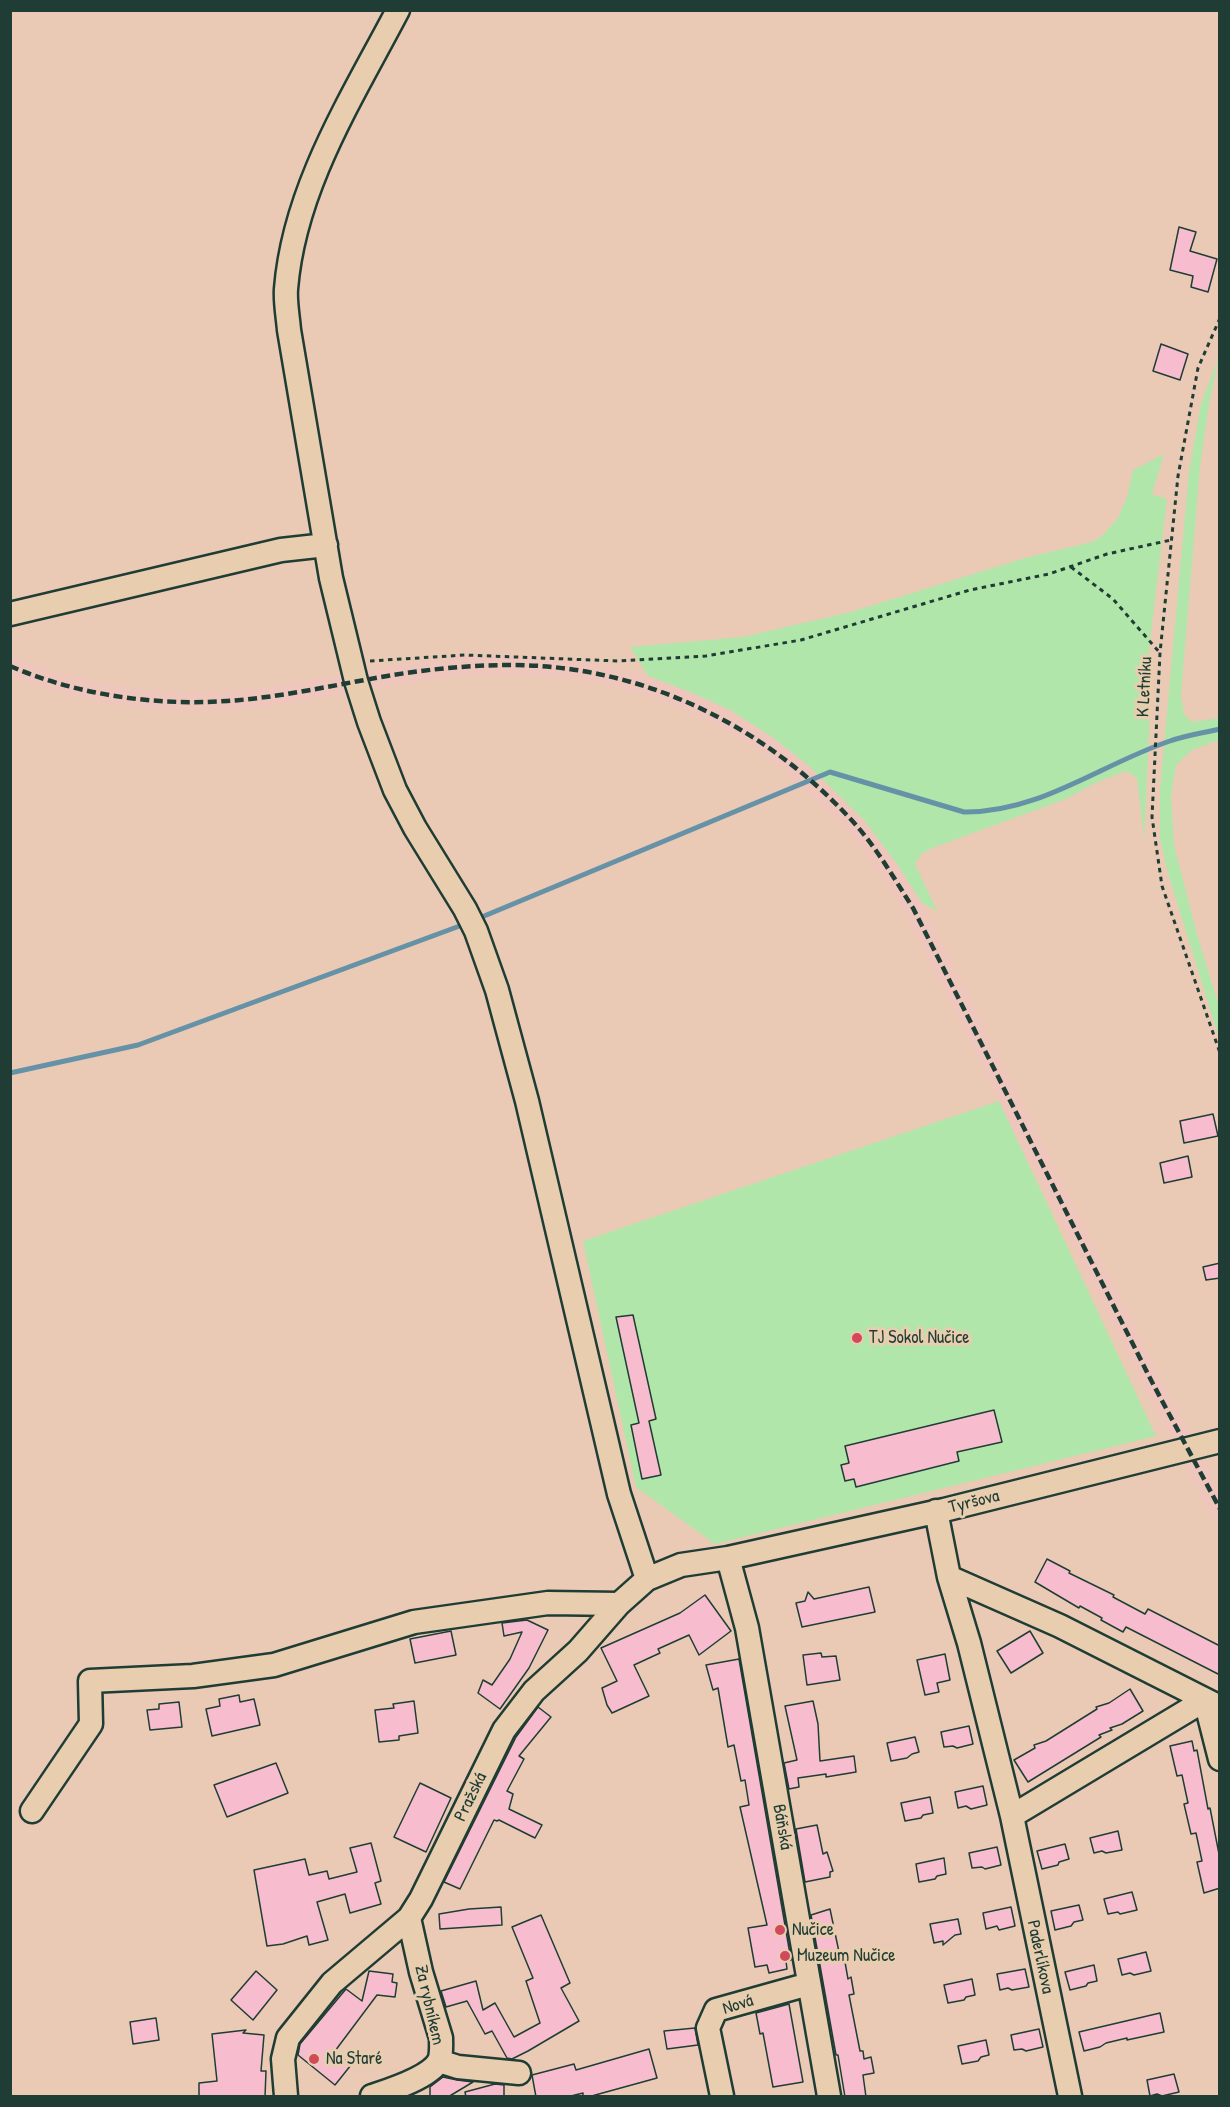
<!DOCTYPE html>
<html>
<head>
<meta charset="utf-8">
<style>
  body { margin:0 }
  #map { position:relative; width:1230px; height:2107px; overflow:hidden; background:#ebcab5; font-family:"Patrick Hand",sans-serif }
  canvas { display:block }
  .frame { position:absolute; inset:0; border:12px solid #1f3d34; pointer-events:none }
</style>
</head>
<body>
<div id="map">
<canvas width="1230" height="2107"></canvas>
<div class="frame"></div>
</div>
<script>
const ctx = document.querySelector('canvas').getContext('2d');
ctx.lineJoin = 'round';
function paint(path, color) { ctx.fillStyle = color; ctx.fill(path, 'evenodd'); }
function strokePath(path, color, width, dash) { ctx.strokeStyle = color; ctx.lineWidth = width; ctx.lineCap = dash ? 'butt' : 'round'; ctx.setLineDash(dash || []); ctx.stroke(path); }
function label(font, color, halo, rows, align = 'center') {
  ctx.font = font + ' "Patrick Hand",sans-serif'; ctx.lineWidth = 6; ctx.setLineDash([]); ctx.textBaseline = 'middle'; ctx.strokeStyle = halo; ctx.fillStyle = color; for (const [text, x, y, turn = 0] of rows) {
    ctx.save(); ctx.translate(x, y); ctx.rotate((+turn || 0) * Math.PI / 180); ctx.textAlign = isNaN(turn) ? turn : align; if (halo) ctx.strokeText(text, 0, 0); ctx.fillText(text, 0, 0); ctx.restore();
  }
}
const built = new Path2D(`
  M 513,655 L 561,658 L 602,665 L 648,676 L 690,692 L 730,710 L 772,737 L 809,766 L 864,820 L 897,864 L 922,903 L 1161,1377 L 1219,1490 L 1219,1527 L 1206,1508 L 1143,1386 L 904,913 L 881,876 L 849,833 L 796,782 L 761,753 L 720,728 L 683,710 L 642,695 L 598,684 L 559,678 L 513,675 L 465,676 L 408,683 L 274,706 L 229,711 L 186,712 L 144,709 L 100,703 L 55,692 L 11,677 L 11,656 L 60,673 L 104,683 L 146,690 L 186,692 L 227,691 L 272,686 L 405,663 L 464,656 Z`);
const green = new Path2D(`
  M 1219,357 L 1209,404 L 1200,467 L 1181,695 L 1184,714 L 1192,722 L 1219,718 L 1219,740 L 1192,750 L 1176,765 L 1171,796 L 1174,845 L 1198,938 L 1219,1006 L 1219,1038 L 1168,873 L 1160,838 L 1160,789 L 1189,472 L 1201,404 Z
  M 1164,454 L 1152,494 L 1167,499 L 1149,650 L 1149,733 L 1144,838 L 1137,778 L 1126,771 L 1095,783 L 1066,799 L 932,848 L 921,854 L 915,864 L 937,911 L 922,903 L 897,864 L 864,820 L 809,766 L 772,737 L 730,710 L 690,692 L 648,676 L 630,647 L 743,637 L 851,612 L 1025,558 L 1092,542 L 1102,536 L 1118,518 L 1127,497 L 1133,470 Z
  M 999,1101 L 1156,1436 L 715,1544 L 636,1487 L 583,1241 Z`);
const stream = new Path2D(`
  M 477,919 L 830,772 L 964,812 C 1040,813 1101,764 1170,741 C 1186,735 1203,733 1220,729
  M 10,1073 L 138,1045 L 465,924`);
const building = new Path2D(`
  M 1179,227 L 1196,232 L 1190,251 L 1217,259 L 1208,292 L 1191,287 L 1193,276 L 1170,270 Z
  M 1161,344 L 1188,354 L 1180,380 L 1153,371 Z
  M 1213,1114 L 1218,1136 L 1184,1143 L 1180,1121 Z
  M 1188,1156 L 1192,1177 L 1164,1183 L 1160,1163 Z
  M 1220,1263 L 1220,1278 L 1206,1280 L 1203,1267 Z
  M 633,1315 L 656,1419 L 649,1421 L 661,1475 L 642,1479 L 631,1425 L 639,1423 L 616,1317 Z
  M 994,1410 L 1002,1442 L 957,1452 L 959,1461 L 856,1487 L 854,1479 L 845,1481 L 841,1465 L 849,1463 L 845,1446 Z
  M 1047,1559 L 1070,1571 L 1069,1573 L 1114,1595 L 1113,1597 L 1145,1614 L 1148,1609 L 1220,1646 L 1220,1675 L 1126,1627 L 1123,1632 L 1101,1620 L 1102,1618 L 1080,1606 L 1079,1608 L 1035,1582 Z
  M 869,1587 L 875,1612 L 802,1627 L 796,1603 L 805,1601 L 808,1592 L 814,1599 Z
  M 705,1595 L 731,1631 L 699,1655 L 689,1635 L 658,1649 L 660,1653 L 634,1665 L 649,1696 L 612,1713 L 607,1705 L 602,1688 L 617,1681 L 601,1648 L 680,1613 Z
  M 527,1620 L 548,1630 L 529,1668 L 500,1709 L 478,1693 L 483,1680 L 492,1685 L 510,1659 L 522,1632 L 504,1636 L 502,1623 Z
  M 451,1631 L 456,1655 L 415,1663 L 410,1639 Z
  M 1030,1631 L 1043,1653 L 1011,1673 L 997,1651 Z
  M 821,1653 L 822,1657 L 836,1656 L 840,1680 L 807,1685 L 803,1655 Z
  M 945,1654 L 950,1680 L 937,1683 L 939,1692 L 925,1695 L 917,1660 Z
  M 739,1659 L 791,1960 L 786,1961 L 787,1969 L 769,1973 L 767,1965 L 755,1967 L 748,1928 L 767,1925 L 740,1807 L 749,1805 L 745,1780 L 741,1781 L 734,1745 L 728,1747 L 718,1688 L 713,1690 L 706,1665 Z
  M 1130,1689 L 1143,1711 L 1122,1724 L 1110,1728 L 1112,1730 L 1099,1735 L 1101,1737 L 1028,1782 L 1014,1760 L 1035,1748 L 1034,1745 L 1046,1741 L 1097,1709 L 1096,1707 L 1109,1703 Z
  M 239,1695 L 240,1702 L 254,1699 L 260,1725 L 212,1736 L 206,1709 L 220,1706 L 219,1699 Z
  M 414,1701 L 418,1733 L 399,1736 L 399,1740 L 379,1742 L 375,1710 L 394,1708 L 393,1704 Z
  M 813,1701 L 818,1724 L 820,1761 L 854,1756 L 856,1772 L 826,1777 L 826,1774 L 798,1778 L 799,1787 L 789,1789 L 784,1763 L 797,1760 L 785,1706 Z
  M 179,1702 L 182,1727 L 150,1730 L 147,1710 L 159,1709 L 159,1704 Z
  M 538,1707 L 551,1717 L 519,1756 L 524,1759 L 507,1791 L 513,1794 L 509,1809 L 542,1825 L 535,1838 L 499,1820 L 497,1821 L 494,1820 L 460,1889 L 444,1882 L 516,1737 Z
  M 969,1726 L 973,1744 L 957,1748 L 953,1746 L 944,1747 L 941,1732 Z
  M 915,1737 L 919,1752 L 912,1754 L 907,1758 L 891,1761 L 887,1743 Z
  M 1192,1741 L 1194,1751 L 1197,1750 L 1208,1809 L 1210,1808 L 1220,1859 L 1220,1888 L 1204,1893 L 1197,1862 L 1202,1861 L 1196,1833 L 1191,1834 L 1184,1804 L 1188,1803 L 1182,1775 L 1177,1776 L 1170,1746 Z
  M 276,1763 L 288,1793 L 227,1817 L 214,1785 Z
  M 420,1783 L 451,1798 L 426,1852 L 394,1837 Z
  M 983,1786 L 987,1805 L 971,1809 L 966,1806 L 958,1808 L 955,1792 Z
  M 930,1797 L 933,1813 L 923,1815 L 921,1818 L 905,1821 L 901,1803 Z
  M 817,1825 L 823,1854 L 827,1852 L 833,1871 L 830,1872 L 830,1877 L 805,1882 L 796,1829 Z
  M 1118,1831 L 1122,1850 L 1106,1853 L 1102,1851 L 1094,1853 L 1090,1838 Z
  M 371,1843 L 381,1881 L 375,1883 L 381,1904 L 350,1913 L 345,1894 L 317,1902 L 328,1940 L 309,1945 L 307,1936 L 283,1944 L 267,1946 L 254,1870 L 305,1859 L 309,1875 L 327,1871 L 329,1879 L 357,1872 L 350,1848 Z
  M 1065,1844 L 1069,1859 L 1059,1862 L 1058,1865 L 1042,1869 L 1037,1851 Z
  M 997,1847 L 1001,1865 L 985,1869 L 982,1867 L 972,1868 L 969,1853 Z
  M 944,1858 L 946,1874 L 937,1876 L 935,1879 L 919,1882 L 916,1864 Z
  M 1132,1892 L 1137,1910 L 1120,1914 L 1118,1912 L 1108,1914 L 1104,1899 Z
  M 1079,1905 L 1083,1920 L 1074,1922 L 1071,1926 L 1055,1930 L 1051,1911 Z
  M 501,1907 L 502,1925 L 440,1929 L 439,1914 L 469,1909 Z
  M 1011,1907 L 1015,1926 L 999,1930 L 997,1926 L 986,1929 L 983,1913 Z
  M 830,1909 L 839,1952 L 843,1951 L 848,1979 L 851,1977 L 854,1994 L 849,1995 L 860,2051 L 863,2051 L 864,2059 L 871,2057 L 874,2073 L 863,2075 L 866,2097 L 845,2097 L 838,2055 L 836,2055 L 811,1915 Z
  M 541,1915 L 570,1983 L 561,1988 L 579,2021 L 528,2051 L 512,2059 L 507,2058 L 492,2031 L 485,2034 L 467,2001 L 446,2007 L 441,1991 L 476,1981 L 483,2010 L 495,2003 L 514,2037 L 540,2023 L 526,1981 L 533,1978 L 512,1927 Z
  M 958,1919 L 961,1934 L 955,1935 L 943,1945 L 943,1941 L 934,1943 L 930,1924 Z
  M 1146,1952 L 1151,1971 L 1134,1975 L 1130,1973 L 1122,1975 L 1118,1959 Z
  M 1094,1965 L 1097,1981 L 1088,1983 L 1086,1986 L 1070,1990 L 1065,1972 Z
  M 1025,1969 L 1029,1987 L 1012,1990 L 1008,1988 L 1000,1990 L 997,1974 Z
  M 256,1971 L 277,1990 L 253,2020 L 231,2000 Z
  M 369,1971 L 393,1974 L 392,1982 L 397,1983 L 395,1997 L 377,1995 L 335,2051 L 351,2065 L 335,2085 L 298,2055 L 300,2044 L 346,1989 L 362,2001 Z
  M 972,1979 L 975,1995 L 966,1997 L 964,2000 L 948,2003 L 944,1985 Z
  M 789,2004 L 803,2082 L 773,2087 L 763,2033 L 760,2034 L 756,2013 Z
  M 1160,2013 L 1164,2032 L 1127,2040 L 1127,2038 L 1106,2043 L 1100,2047 L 1084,2051 L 1079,2032 Z
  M 156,2018 L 159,2040 L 133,2044 L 130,2022 Z
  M 695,2028 L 698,2045 L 667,2049 L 664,2031 Z
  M 1039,2029 L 1043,2047 L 1026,2051 L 1022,2049 L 1014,2050 L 1011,2035 Z
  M 246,2030 L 243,2033 L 264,2035 L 261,2071 L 266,2071 L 265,2097 L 199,2097 L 199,2083 L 217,2081 L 212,2034 Z
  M 986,2040 L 989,2055 L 981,2057 L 978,2061 L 962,2064 L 958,2046 Z
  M 649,2049 L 657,2078 L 588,2097 L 583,2097 L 583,2093 L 567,2097 L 536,2097 L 532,2075 L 574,2064 L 576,2070 Z
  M 1174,2074 L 1179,2092 L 1162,2096 L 1157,2094 L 1150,2096 L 1147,2080 Z
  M 443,2077 L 457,2080 L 473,2082 L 448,2097 L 430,2097 L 430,2087 Z
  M 495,2084 L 504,2085 L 504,2097 L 466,2097 L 465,2092 Z`);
const path = new Path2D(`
  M 1220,318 L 1198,368 L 1178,476 L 1160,653 L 1152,817 L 1162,886 L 1220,1053
  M 1071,567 L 1113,599 L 1160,653
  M 370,661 L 465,655 L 618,661 L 706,656 L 801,640 L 970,590 L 1049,574 L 1107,554 L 1171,540`);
const minor = new Path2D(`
  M 398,10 C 352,98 294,188 286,289 C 285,302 288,317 289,330 L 331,578 L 356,681 L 369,722 L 395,790 L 415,828 L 465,909 L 476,931 L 497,990 L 527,1101 L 619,1494 L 647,1579
  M 10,614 L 281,550 L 326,545
  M 936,1511 L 949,1577 L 969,1643 L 1012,1816 L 1070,2096
  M 728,1558 L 747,1628 L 829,2096
  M 949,1577 L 1060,1626 L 1220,1707
  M 32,1811 L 91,1724 L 90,1681 L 193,1676 L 274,1665 L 414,1622 L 548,1603 L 619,1604
  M 1012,1816 L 1205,1700 L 1220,1759
  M 439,2061 L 458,2067 L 519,2073
  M 286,2096 L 283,2059 L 288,2038 L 332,1983 L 409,1918 L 421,1899 L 504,1730 L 534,1691 L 578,1651 L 619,1604 L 647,1579 L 681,1565 L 728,1558 L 944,1510 L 1220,1441
  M 372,2096 C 390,2090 429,2078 439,2061 C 442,2054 441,2045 441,2038 L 421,1972 L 409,1918
  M 722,2096 L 708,2028 L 716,2010 L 809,1984`);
const rail = new Path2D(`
  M 10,666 C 77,695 155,706 227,701 C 287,697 346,682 406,673 C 441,668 476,665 511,665 C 644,665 768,727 856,825 C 878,850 895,880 913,908 L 1152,1382 L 1220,1509`);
const markers = [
  [857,1338,6,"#d1495b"],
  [780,1930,6,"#d1495b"],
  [785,1956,6,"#d1495b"],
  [314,2059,6,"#d1495b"]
];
const streetNames = [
  ["K Letníku",1145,687,-87],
  ["Tyršova",974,1502,-14],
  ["Pražská",471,1797,-64],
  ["Báňská",782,1827,80],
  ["Paderlíkova",1040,1957,78],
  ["Za rybníkem",429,2005,77],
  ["Nová",738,2005,-18]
];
const poiNames = [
  ["TJ Sokol Nučice",869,1338],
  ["Nučice",792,1930],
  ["Muzeum Nučice",797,1956],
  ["Na Staré",326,2059]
];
paint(built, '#efc6bc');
paint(green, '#b0e6a9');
strokePath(stream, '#6692a7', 5);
paint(building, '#f7bdce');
strokePath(building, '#1f3d34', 1.5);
strokePath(minor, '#1f3d34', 27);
strokePath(path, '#1f3d34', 3, [4.5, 4.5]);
strokePath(minor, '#e8cdaf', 22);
strokePath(rail, '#1f3d34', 4.5, [9, 4.5]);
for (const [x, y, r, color] of markers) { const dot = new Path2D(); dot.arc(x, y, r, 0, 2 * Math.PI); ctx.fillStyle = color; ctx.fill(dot); strokePath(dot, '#e8cdaf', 2); }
label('18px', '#1f3d34', '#e8cdaf', streetNames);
label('18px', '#1f3d34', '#e8cdaf', poiNames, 'left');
</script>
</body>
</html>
